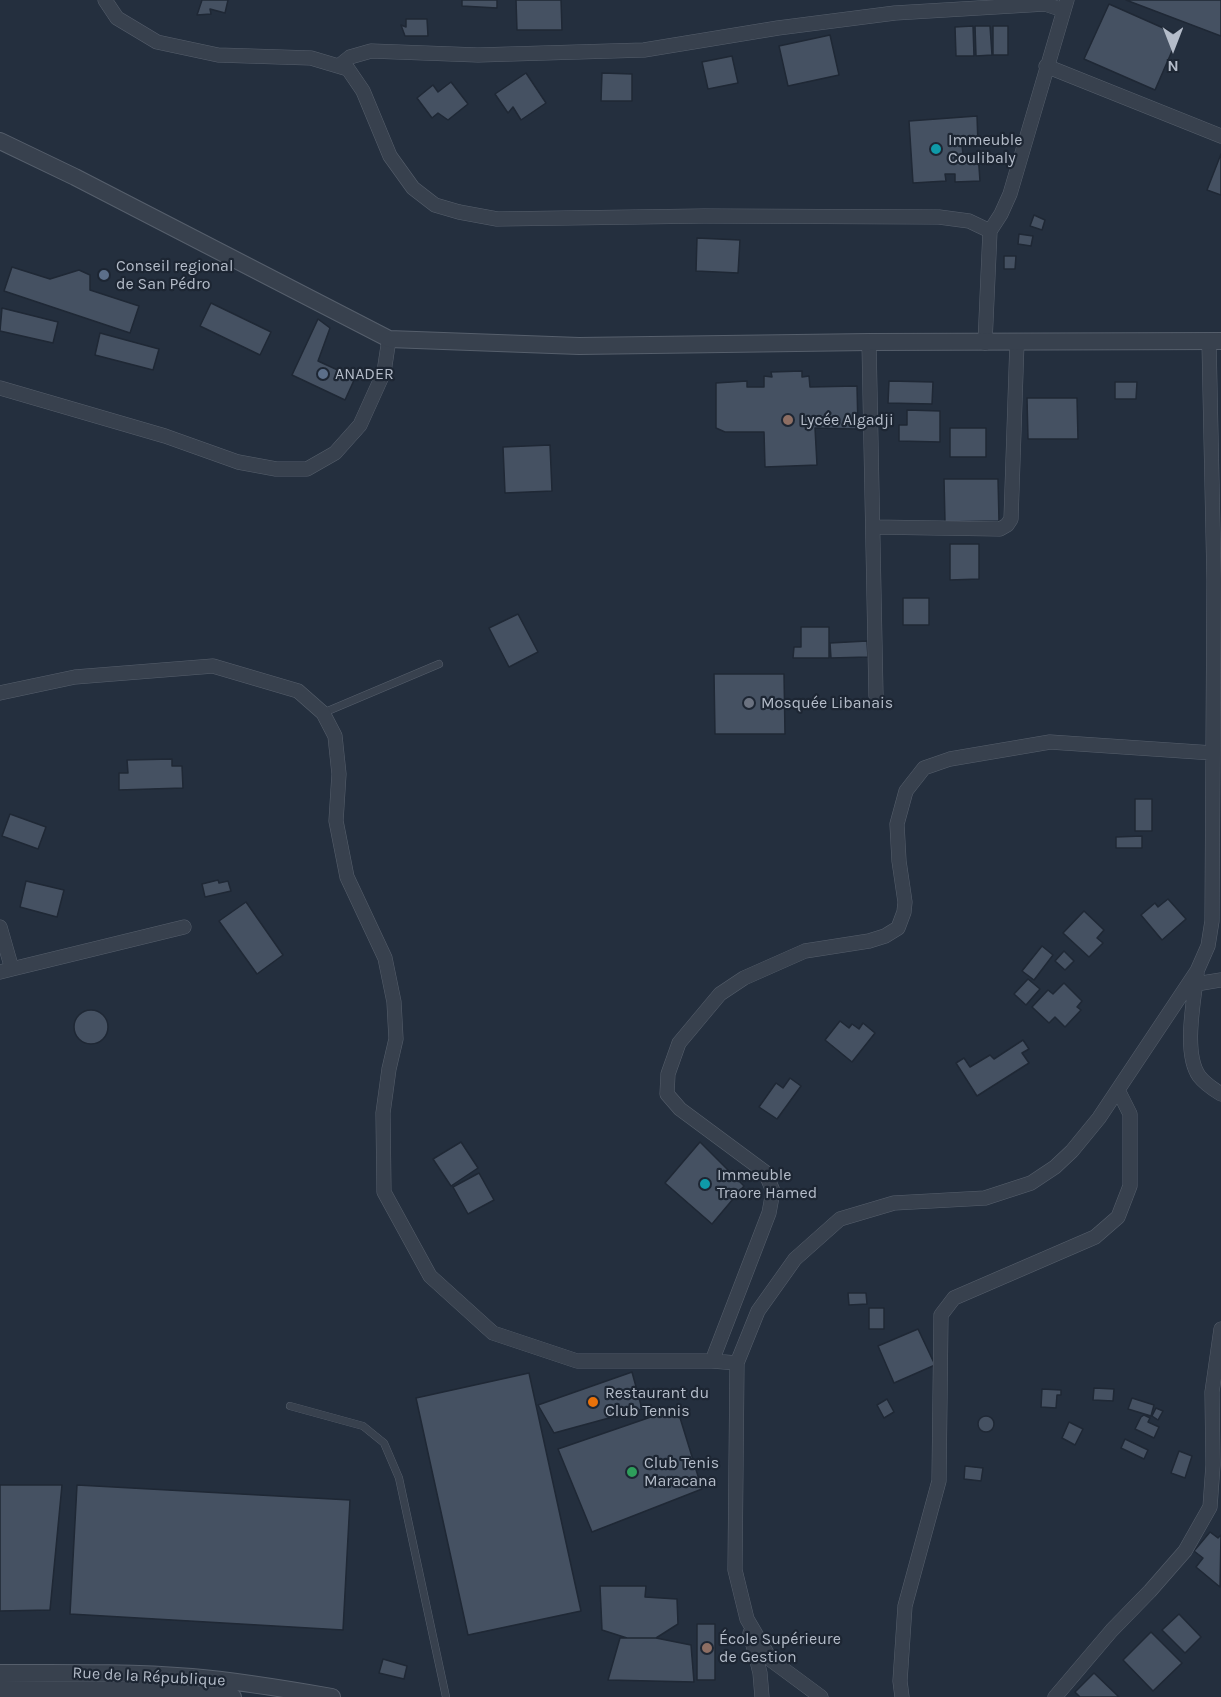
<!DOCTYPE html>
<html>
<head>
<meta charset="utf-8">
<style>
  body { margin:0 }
  #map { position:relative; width:1221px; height:1697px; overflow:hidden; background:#242f3e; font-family:Karla,sans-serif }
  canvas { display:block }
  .north { position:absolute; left:1143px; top:18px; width:60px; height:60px; -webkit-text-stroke:4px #1d2633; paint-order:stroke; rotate:180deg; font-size:16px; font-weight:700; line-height:24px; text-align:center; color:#b4bcc9 }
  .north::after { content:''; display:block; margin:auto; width:21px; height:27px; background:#b4bcc9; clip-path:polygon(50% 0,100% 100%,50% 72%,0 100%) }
</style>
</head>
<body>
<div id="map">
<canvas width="1221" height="1697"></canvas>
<div class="north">N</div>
</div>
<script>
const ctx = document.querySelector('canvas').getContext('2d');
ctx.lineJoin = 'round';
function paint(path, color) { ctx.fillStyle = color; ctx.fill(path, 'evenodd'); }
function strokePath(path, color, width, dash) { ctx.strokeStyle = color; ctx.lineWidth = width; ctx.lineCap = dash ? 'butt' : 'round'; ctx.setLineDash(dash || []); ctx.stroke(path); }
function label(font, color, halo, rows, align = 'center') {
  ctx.font = font + ' Karla,sans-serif'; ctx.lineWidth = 4.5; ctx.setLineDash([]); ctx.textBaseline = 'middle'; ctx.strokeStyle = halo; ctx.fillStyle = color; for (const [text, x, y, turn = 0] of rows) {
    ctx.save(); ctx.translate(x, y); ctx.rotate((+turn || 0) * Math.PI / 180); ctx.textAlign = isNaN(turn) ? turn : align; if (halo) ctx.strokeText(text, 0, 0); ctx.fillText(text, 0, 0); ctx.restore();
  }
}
const building = new Path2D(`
  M 202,0 L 228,0 L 225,13 L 210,9 L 211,14 L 197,15 Z
  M 462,0 L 497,0 L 497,8 L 462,6 Z
  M 516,0 L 561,0 L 562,30 L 517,30 Z
  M 1126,0 L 1221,0 L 1221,36 Z
  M 1109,4 L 1179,35 L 1155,90 L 1084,59 Z
  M 406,19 L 427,19 L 428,36 L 405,36 L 401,25 L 406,27 Z
  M 973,26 L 974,56 L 956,56 L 955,27 Z
  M 975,26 L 990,26 L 992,55 L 976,56 Z
  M 993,26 L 1008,26 L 1008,55 L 993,55 Z
  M 830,35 L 839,75 L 788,86 L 779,46 Z
  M 732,56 L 738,83 L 708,89 L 702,62 Z
  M 526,73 L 546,103 L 521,120 L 513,107 L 508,113 L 495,94 Z
  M 602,73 L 632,74 L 632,101 L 601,101 Z
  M 451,82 L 468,104 L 448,120 L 438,113 L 432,118 L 417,98 L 433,85 L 438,92 Z
  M 977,116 L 978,144 L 962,146 L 963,154 L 978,153 L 980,181 L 955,182 L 955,174 L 945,174 L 946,181 L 913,183 L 909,121 Z
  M 1221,154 L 1221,195 L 1207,190 Z
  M 1034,215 L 1045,220 L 1042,230 L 1030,226 Z
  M 1019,234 L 1033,236 L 1031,246 L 1018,244 Z
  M 697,238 L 740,240 L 738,273 L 696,271 Z
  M 1004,256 L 1016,256 L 1015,269 L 1004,269 Z
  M 12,267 L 50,279 L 79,270 L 90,275 L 90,290 L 139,306 L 130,333 L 4,291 Z
  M 211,303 L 271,332 L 260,355 L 200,326 Z
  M 2,308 L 58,322 L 53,343 L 0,331 Z
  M 318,319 L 330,328 L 318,361 L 355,378 L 345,400 L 292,375 Z
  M 100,333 L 159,349 L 153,370 L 95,355 Z
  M 802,371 L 802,377 L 809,376 L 810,387 L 857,386 L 858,429 L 815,428 L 817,465 L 765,467 L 764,432 L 725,432 L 716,428 L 716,383 L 747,381 L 747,387 L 764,387 L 764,376 L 772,377 L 771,372 Z
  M 889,381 L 933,382 L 932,404 L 888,403 Z
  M 1115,382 L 1137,382 L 1136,399 L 1115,399 Z
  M 1027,398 L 1077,398 L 1078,439 L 1028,439 Z
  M 907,410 L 940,411 L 940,442 L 899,441 L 899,425 L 907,425 Z
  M 950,428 L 986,428 L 986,457 L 950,457 Z
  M 550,445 L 552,491 L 505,493 L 503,447 Z
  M 944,479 L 998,479 L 999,521 L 945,522 Z
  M 950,544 L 979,544 L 979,579 L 950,580 Z
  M 903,598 L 929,598 L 929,625 L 903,625 Z
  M 518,614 L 538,652 L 509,667 L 489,628 Z
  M 801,627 L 829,627 L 829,658 L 793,658 L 794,647 L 801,647 Z
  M 867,641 L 868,657 L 831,658 L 830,643 Z
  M 714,674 L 784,674 L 785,734 L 715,734 Z
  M 172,759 L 172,766 L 182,766 L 183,788 L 119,790 L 119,773 L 128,773 L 127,760 Z
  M 1135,799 L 1152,799 L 1152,831 L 1135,831 Z
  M 10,814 L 46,827 L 38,849 L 2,836 Z
  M 1142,836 L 1142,848 L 1116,848 L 1116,837 Z
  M 218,880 L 219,883 L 228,881 L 231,891 L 205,897 L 202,884 Z
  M 26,881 L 64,890 L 57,917 L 20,907 Z
  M 1168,899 L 1186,919 L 1162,940 L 1141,915 L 1155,903 L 1158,907 Z
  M 246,902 L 283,955 L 257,974 L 219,921 Z
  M 1084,911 L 1104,930 L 1097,938 L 1103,943 L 1089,957 L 1063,933 Z
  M 1042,946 L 1053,955 L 1034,980 L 1022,971 Z
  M 1064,951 L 1074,961 L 1065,970 L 1055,961 Z
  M 1028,979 L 1040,989 L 1026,1005 L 1014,994 Z
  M 1064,983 L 1082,1001 L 1077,1007 L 1081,1010 L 1065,1027 L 1055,1017 L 1049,1023 L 1032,1007 L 1048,990 L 1053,994 Z
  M74 1027a17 17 0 1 1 34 0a17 17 0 1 1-34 0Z
  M 840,1021 L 849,1028 L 852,1024 L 859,1029 L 863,1023 L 875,1033 L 852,1062 L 825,1040 Z
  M 1023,1040 L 1029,1049 L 1022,1053 L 1029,1063 L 977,1096 L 956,1063 L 964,1058 L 970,1067 L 990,1055 L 994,1059 Z
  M 790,1078 L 801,1086 L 777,1119 L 759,1107 L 776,1083 L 783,1088 Z
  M 461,1142 L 478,1168 L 451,1186 L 433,1159 Z
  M 700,1142 L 744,1186 L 712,1224 L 665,1183 Z
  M 479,1173 L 494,1200 L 468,1214 L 453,1187 Z
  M 848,1293 L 866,1293 L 867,1304 L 849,1305 Z
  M 869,1308 L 884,1308 L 884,1329 L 869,1329 Z
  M 918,1329 L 935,1365 L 894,1383 L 878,1346 Z
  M 632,1372 L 642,1409 L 554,1433 L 538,1405 Z
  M 529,1373 L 581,1611 L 468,1635 L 416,1398 Z
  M 1094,1388 L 1114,1389 L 1113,1401 L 1093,1400 Z
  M 1042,1389 L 1061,1390 L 1061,1395 L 1057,1395 L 1056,1408 L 1041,1407 Z
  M 1132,1398 L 1154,1405 L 1151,1416 L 1128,1409 Z
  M 887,1399 L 894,1412 L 884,1418 L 877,1405 Z
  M 677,1408 L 702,1489 L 592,1532 L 558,1449 Z
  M 1156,1408 L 1163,1411 L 1158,1420 L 1152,1416 Z
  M 1144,1415 L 1150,1418 L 1148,1422 L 1159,1427 L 1154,1438 L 1135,1429 L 1141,1417 Z
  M978 1424a8 8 0 1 1 16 0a8 8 0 1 1-16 0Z
  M 1069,1422 L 1083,1429 L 1075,1445 L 1062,1438 Z
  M 1125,1439 L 1148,1450 L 1144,1459 L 1121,1448 Z
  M 1179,1451 L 1192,1456 L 1185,1478 L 1171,1473 Z
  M 965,1466 L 983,1468 L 981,1481 L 964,1479 Z
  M 0,1485 L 62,1485 L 50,1610 L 0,1611 Z
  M 77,1485 L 350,1500 L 343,1630 L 70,1614 Z
  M 1210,1532 L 1218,1538 L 1221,1535 L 1220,1587 L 1196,1567 L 1203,1558 L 1194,1551 Z
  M 600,1586 L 646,1586 L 645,1597 L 677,1599 L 678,1624 L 656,1638 L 627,1638 L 602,1630 Z
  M 1179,1614 L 1201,1637 L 1185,1653 L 1162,1630 Z
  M 697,1624 L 715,1624 L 715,1680 L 697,1680 Z
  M 1151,1632 L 1182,1663 L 1153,1691 L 1123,1660 Z
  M 620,1638 L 656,1638 L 691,1645 L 694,1682 L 608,1680 Z
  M 383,1659 L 407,1666 L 404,1679 L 379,1673 Z
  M 1094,1673 L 1119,1697 L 1080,1697 L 1075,1692 Z`);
const service = new Path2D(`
  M 323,713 L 439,664
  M 290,1406 L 363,1426 L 384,1443 L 399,1478 L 446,1697`);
const minor = new Path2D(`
  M 105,0 L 117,18 L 157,42 L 218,55 L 311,58 L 348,69 L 363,91 L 390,156 L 413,188 L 435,205 L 459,212 L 497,219 L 704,216 L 939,217 L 969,221 L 990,231
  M 340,65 L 350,57 L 371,51 L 478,55 L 644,50 L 778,28 L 895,13 L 1045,4 L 1063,10
  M 1046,66 L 1221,136
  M 869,342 L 876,696
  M 985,343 L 990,231 L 1001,214 L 1010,194 L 1067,0
  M 0,388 L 165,436 L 238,462 L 276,469 L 307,469 L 335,453 L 360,425 L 384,372 L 389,339
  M 873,527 L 1000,529 L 1007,525 L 1011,519 L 1017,342
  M 0,693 L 75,677 L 213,666 L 298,691 L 323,713 L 335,736 L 339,774 L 336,821 L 347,877 L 385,958 L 394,1002 L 396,1039 L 389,1069 L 383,1113 L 384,1192 L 430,1276 L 493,1333 L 577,1361 L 712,1361 L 737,1363
  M 0,927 L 12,969 L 0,972
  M 12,969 L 184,927
  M 1197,973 C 1194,1000 1183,1053 1199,1076 C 1205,1084 1213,1089 1221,1094
  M 1196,984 L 1221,980
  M 712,1361 L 769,1213 L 773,1191 L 765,1172 L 680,1109 L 667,1094 L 668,1074 L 679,1043 L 720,994 L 744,978 L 805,951 L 869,941 L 885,936 L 898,928 L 904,912 L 905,902 L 899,861 L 897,824 L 906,791 L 924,768 L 950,759 L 1050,742 L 1213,753
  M 750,1633 L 760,1673 L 762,1697
  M 821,1697 L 771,1660 L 747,1619 L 735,1570 L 737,1363 L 758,1311 L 795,1259 L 840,1219 L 894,1203 L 985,1198 L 1031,1183 L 1055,1167 L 1072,1151 L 1099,1118 L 1197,971 L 1208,946 L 1212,921 L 1214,580 L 1209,341
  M 902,1697 L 900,1681 L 905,1606 L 939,1481 L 941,1315 L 954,1298 L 1095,1237 L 1118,1217 L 1130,1186 L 1130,1114 L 1118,1090
  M 1055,1697 L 1112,1630 L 1150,1591 L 1185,1551 L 1210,1507 L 1213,1465 L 1212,1392 L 1221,1329`);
const tertiary = new Path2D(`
  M 0,141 L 75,177 L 389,339 L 579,346 L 869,342 L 1221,341
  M 0,1673 C 64,1673 128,1672 192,1677 C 239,1681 286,1689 332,1697
  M 0,1689 L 144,1690 L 233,1697`);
const markers = [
  [936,149,6,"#0f9aa8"],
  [104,275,6,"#5c6f8a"],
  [323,374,6,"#5c6f8a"],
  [788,420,6,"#8d6e63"],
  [749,703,6,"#6b7280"],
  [705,1184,6,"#0f9aa8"],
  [593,1402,6,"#e8710a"],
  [632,1472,6,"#2e9e5b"],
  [707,1648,6,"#8d6e63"]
];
const poiNames = [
  ["Immeuble",948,140],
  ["Coulibaly",948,158],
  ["Conseil regional",116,266],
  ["de San Pédro",116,284],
  ["ANADER",335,374],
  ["Lycée Algadji",800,420],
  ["Mosquée Libanais",761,703],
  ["Immeuble",717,1175],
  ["Traore Hamed",717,1193],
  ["Restaurant du",605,1393],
  ["Club Tennis",605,1411],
  ["Club Tenis",644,1463],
  ["Maracana",644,1481],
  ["École Supérieure",719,1639],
  ["de Gestion",719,1657]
];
const streetNames = [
  ["Rue de la République",149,1677,3]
];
paint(building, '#455162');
strokePath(building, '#1f2835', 1.5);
strokePath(service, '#565f6c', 8);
strokePath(minor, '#565f6c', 15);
strokePath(tertiary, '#565f6c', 18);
strokePath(service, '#38414e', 7);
strokePath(minor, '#38414e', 14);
strokePath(tertiary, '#38414e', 16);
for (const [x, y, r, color] of markers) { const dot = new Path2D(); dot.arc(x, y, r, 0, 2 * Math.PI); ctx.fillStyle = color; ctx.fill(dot); strokePath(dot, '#1d2633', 2); }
label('16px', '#b4bcc9', '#1d2633', poiNames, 'left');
label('16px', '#b4bcc9', '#1d2633', streetNames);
</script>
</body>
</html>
